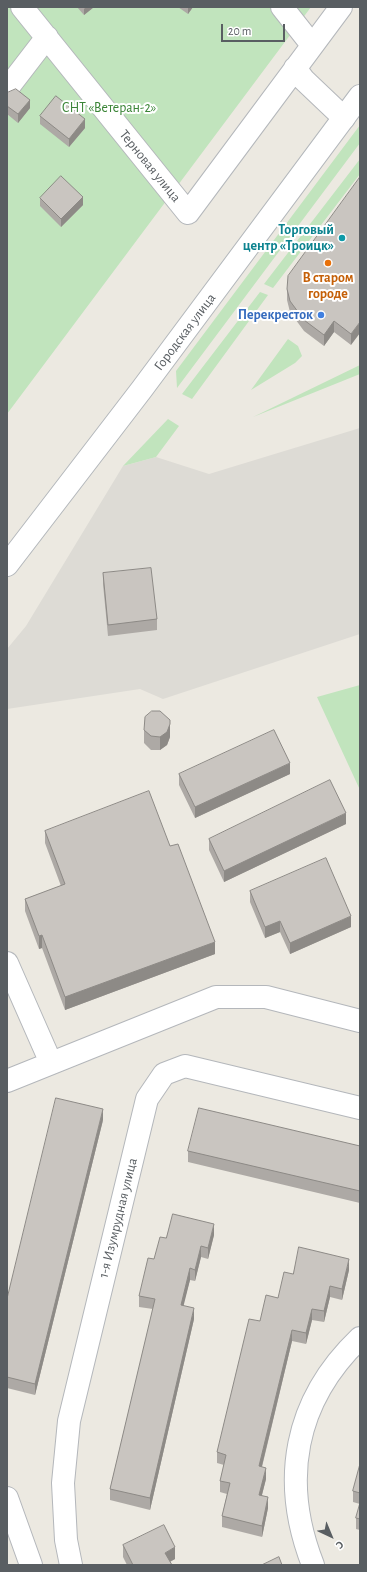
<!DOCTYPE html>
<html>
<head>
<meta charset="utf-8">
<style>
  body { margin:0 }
  #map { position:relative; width:367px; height:1572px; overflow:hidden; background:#ece9e1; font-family:"Alegreya Sans",sans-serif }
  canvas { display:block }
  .frame { position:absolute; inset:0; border:8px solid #595e62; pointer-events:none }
  .north { position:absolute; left:311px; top:1516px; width:40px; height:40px; -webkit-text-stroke:3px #fff; paint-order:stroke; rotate:136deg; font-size:11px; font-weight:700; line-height:16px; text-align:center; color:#595e62 }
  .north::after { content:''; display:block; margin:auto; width:14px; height:18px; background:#595e62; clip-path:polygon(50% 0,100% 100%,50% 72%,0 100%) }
  .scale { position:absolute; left:221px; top:24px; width:64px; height:18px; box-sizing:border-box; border:2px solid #595e62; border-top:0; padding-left:5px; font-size:12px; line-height:14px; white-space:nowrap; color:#595e62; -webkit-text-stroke:3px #fff; paint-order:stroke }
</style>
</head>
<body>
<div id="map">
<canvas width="367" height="1572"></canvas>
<div class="frame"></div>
<div class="north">С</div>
<div class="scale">20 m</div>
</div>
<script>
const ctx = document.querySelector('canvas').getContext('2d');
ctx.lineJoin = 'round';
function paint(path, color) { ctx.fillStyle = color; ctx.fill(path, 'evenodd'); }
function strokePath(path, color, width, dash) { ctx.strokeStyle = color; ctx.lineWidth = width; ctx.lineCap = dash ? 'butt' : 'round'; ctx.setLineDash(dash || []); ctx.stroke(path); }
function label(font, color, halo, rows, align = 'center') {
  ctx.font = font + ' "Alegreya Sans",sans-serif'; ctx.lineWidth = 4; ctx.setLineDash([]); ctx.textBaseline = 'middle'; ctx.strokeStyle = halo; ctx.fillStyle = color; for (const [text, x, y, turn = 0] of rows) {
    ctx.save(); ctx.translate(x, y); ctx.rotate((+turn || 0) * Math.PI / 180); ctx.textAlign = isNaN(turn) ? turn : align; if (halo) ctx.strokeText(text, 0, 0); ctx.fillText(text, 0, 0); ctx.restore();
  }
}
const industrial = new Path2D(`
  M 360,428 L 360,634 L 163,699 L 140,689 L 7,709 L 7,649 L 26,626 L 123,466 L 156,457 L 209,474 Z`);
const green = new Path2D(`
  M 7,7 L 311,7 L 7,414 Z
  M 360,125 L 360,143 L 177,388 L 176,371 Z
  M 360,159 L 360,174 L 273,288 L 264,284 Z
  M 260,292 L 268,295 L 192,399 L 182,394 Z
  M 288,339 L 298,346 L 302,356 L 295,363 L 251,390 Z
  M 360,365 L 360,374 L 253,417 Z
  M 168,419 L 179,426 L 156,457 L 123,466 Z
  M 360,685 L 360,790 L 317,697 Z`);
const street = new Path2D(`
  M 22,7 L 188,213 L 341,7
  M 282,7 L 312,45
  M 295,68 L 304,80 L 344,118
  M 7,89 L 47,37
  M 7,963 L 51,1063
  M 7,1081 L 216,997 L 266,997 L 360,1021
  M 7,1498 L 31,1565
  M 71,1565 L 66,1540 L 63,1483 L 69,1421 L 147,1099 L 164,1074 L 185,1066 L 360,1108
  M 313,1565 C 280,1481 294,1401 360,1338`);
const secondary = new Path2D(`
  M 7,565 L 142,389 L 360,96`);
const wall = new Path2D(`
  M 77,7 L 94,7 L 84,15 Z
  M 178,7 L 193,7 L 188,14 Z
  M 7,93 L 30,108 L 18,123 L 7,114 Z
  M 40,116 L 85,128 L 69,147 L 40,124 Z
  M 360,177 L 351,345 L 334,332 L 324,346 L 304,331 L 290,312 L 287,300 L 287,289 Z
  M 40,198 L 83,205 L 61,227 L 40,206 Z
  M 103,573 L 157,619 L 157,630 L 108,636 L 103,584 Z
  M 144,730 L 170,737 L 167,745 L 160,750 L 151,750 L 144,743 Z
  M 179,774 L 290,774 L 195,818 L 179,785 Z
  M 346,824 L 224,882 L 209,850 L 209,839 Z
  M 45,831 L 170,846 L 215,954 L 65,1010 L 42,948 L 39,949 L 25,911 L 25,899 L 61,886 L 45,843 Z
  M 250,891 L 351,927 L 290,954 L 280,932 L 265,938 L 250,902 Z
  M 103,1120 L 35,1395 L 7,1388 L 7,1299 Z
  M 360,1146 L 360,1203 L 188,1162 L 188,1151 Z
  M 214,1235 L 208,1259 L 201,1257 L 195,1281 L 190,1280 L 183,1305 L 194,1319 L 150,1510 L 110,1500 L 110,1489 L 153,1309 L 139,1307 L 139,1296 L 154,1259 L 166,1238 Z
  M 349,1270 L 342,1300 L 330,1297 L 324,1322 L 312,1320 L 306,1344 L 292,1341 L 262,1467 L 266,1479 L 262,1495 L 268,1508 L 262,1537 L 222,1527 L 222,1516 L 227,1494 L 220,1492 L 220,1481 L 224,1465 L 217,1463 L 217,1452 L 260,1321 L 278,1298 L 293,1274 Z
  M 360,1464 L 360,1530 L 356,1529 L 356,1518 L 360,1504 L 353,1502 L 353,1491 Z
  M 123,1545 L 175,1559 L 170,1562 L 172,1565 L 127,1565 L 123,1557 Z`);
const shadedWall = new Path2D(`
  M 86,7 L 94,7 L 84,15 L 84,9 Z
  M 188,7 L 193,7 L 188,14 Z
  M 30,100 L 30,108 L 18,123 L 18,114 Z
  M 85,119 L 85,128 L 69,147 L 69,139 Z
  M 83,197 L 83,205 L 61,227 L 61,219 Z
  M 334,321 L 334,332 L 324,346 L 324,335 Z
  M 360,322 L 360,333 L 351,345 L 351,334 Z
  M 170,724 L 170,737 L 167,745 L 160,750 L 160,737 Z
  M 290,763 L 290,774 L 195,818 L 195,807 Z
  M 346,813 L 346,824 L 224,882 L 224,871 Z
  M 351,916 L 351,927 L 290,954 L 290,943 Z
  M 280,921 L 280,932 L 265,938 L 265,927 Z
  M 42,935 L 42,948 L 39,949 L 39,936 Z
  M 215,942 L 215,954 L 65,1010 L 65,997 Z
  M 103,1109 L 103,1120 L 35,1395 L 35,1384 Z
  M 214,1224 L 214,1235 L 208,1259 L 208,1248 Z
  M 201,1246 L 201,1257 L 195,1281 L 195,1270 Z
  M 349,1259 L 349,1270 L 342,1300 L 342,1289 Z
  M 190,1268 L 190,1280 L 181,1316 L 181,1305 Z
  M 330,1286 L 330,1297 L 324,1322 L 324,1311 Z
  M 194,1308 L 194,1319 L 150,1510 L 150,1498 Z
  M 312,1309 L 312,1320 L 306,1344 L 306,1333 Z
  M 292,1330 L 292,1341 L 259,1478 L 259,1466 Z
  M 266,1468 L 266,1479 L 259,1506 L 259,1495 Z
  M 268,1497 L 268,1508 L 262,1537 L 262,1526 Z
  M 175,1547 L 175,1559 L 165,1564 L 165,1553 Z`);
const building = new Path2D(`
  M 16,89 L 30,100 L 18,114 L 7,106 L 7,93 Z
  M 56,96 L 85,119 L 69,139 L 40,116 Z
  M 61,176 L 83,197 L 61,219 L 40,198 Z
  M 360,177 L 360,322 L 351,334 L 334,321 L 324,335 L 304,320 L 290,301 L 287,289 L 288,276 Z
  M 151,568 L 157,619 L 108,625 L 103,573 Z
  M 152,711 L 160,711 L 170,720 L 170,724 L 167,732 L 160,737 L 151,736 L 144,730 L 145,717 Z
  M 274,730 L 290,763 L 195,807 L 179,774 Z
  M 330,780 L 346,813 L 224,871 L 209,839 Z
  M 149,791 L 170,846 L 178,844 L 215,942 L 65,997 L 42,935 L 39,936 L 25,899 L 65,884 L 45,831 Z
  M 326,858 L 351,916 L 290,943 L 280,921 L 265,927 L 250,891 Z
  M 56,1098 L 103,1109 L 35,1384 L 7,1377 L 7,1299 Z
  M 199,1108 L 360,1146 L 360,1191 L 188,1151 Z
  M 173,1214 L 214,1224 L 208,1248 L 201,1246 L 195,1270 L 190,1268 L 181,1305 L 194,1308 L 150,1498 L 110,1489 L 155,1299 L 139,1296 L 148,1258 L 154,1259 L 160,1237 L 166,1238 Z
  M 299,1247 L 349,1259 L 342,1289 L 330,1286 L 324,1311 L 312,1309 L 306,1333 L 292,1330 L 259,1466 L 266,1468 L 259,1495 L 268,1497 L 262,1526 L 222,1516 L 230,1483 L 220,1481 L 226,1455 L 217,1452 L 249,1319 L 260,1321 L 266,1295 L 278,1298 L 284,1272 L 293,1274 Z
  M 360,1464 L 360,1493 L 353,1491 Z
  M 360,1503 L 360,1519 L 356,1518 Z
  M 164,1525 L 175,1547 L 165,1553 L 172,1565 L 133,1565 L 123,1545 Z
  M 279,1557 L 282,1565 L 262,1565 Z`);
const markers = [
  [342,238,4,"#0f9aa8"],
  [328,263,4,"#e8710a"],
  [321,315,4,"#3f7fe0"]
];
const parkNames = [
  ["СНТ «Ветеран-2»",109,108]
];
const streetNames = [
  ["Терновая улица",150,166,51],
  ["Городская улица",185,332,-53],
  ["1-я Изумрудная улица",118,1218,-76]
];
const cultureNames = [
  ["Торговый",334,230],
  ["центр «Троицк»",334,246]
];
const foodNames = [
  ["В старом",328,278],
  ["городе",328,294]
];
const shopNames = [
  ["Перекресток",313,315]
];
paint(industrial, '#dddbd5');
paint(green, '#c1e4bd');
strokePath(street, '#b4b7bb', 24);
strokePath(secondary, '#b3b7bb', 24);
strokePath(street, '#fff', 22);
strokePath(secondary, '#fff', 22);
paint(wall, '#ada9a5');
paint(shadedWall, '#8d8a86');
paint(building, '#c9c5c0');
strokePath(building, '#8d8a86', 1);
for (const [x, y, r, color] of markers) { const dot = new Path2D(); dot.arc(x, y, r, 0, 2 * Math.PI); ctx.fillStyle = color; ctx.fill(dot); strokePath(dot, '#fff', 1.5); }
label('14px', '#3a8436', '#fff', parkNames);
label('14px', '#595e62', '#fff', streetNames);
label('bold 14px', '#0d838f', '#fff', cultureNames, 'right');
label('bold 14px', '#c56008', '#fff', foodNames);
label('bold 14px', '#366cbe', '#fff', shopNames, 'right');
</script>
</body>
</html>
